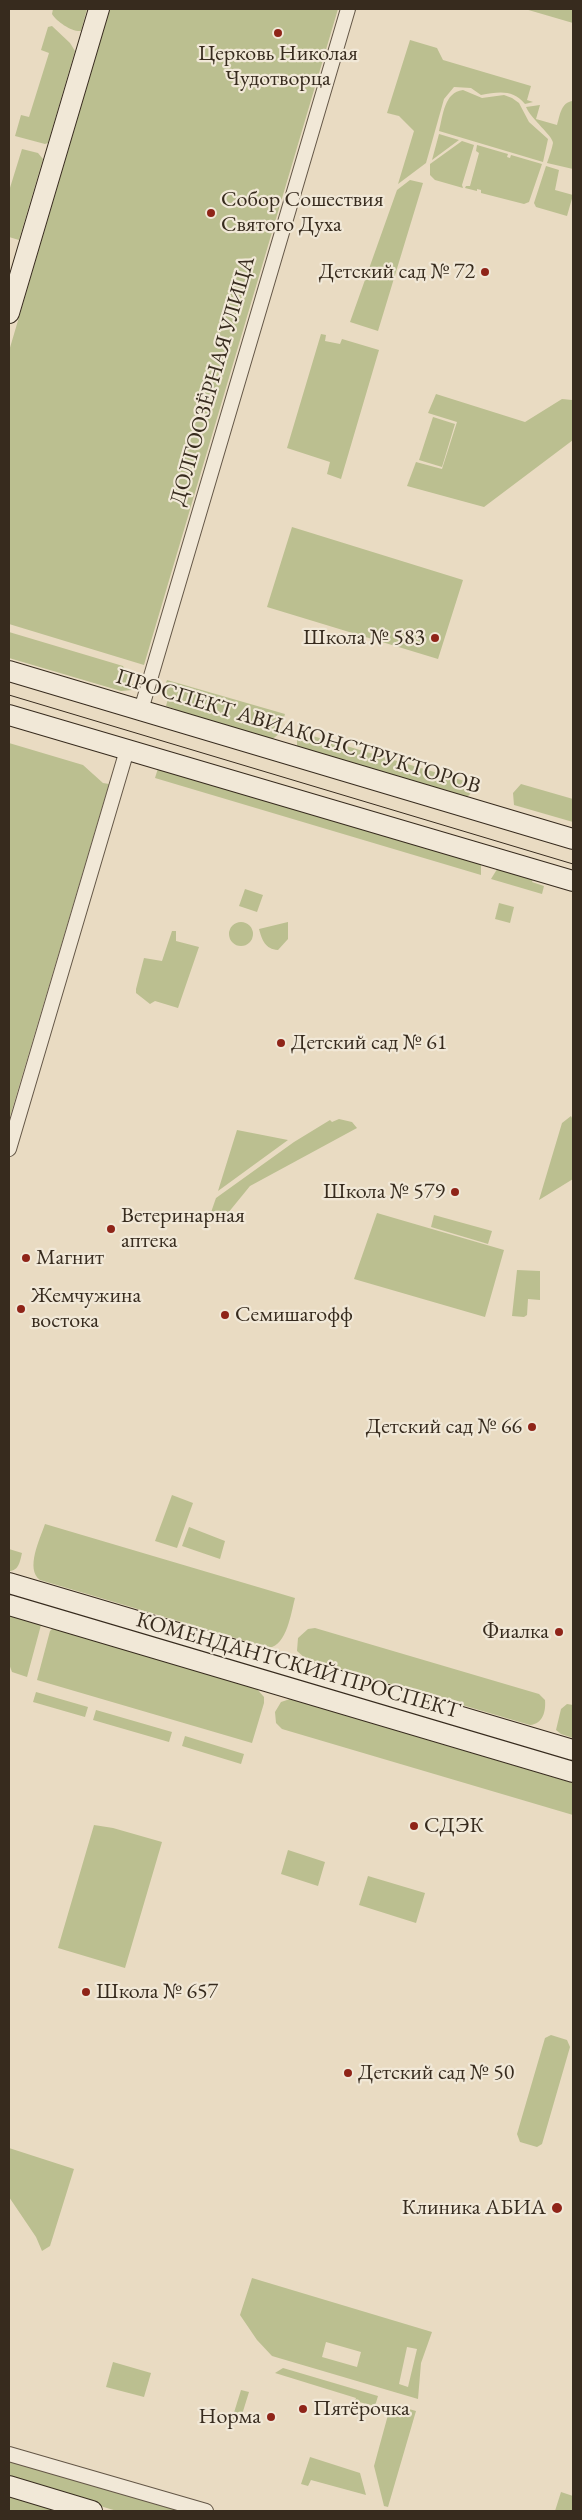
<!DOCTYPE html>
<html>
<head>
<meta charset="utf-8">
<style>
  body { margin:0 }
  #map { position:relative; width:582px; height:2520px; overflow:hidden; background:#e9dbc2; font-family:"EB Garamond",serif }
  canvas { display:block }
  .frame { position:absolute; inset:0; border:10px solid #372b1e; pointer-events:none }
</style>
</head>
<body>
<div id="map">
<canvas width="582" height="2520"></canvas>
<div class="frame"></div>
</div>
<script>
const ctx = document.querySelector('canvas').getContext('2d');
ctx.lineJoin = 'round';
function paint(path, color) { ctx.fillStyle = color; ctx.fill(path, 'evenodd'); }
function strokePath(path, color, width, dash) { ctx.strokeStyle = color; ctx.lineWidth = width; ctx.lineCap = dash ? 'butt' : 'round'; ctx.setLineDash(dash || []); ctx.stroke(path); }
function label(font, color, halo, rows, align = 'center') {
  ctx.font = font + ' "EB Garamond",serif'; ctx.lineWidth = 4.5; ctx.setLineDash([]); ctx.textBaseline = 'middle'; ctx.strokeStyle = halo; ctx.fillStyle = color; for (const [text, x, y, turn = 0] of rows) {
    ctx.save(); ctx.translate(x, y); ctx.rotate((+turn || 0) * Math.PI / 180); ctx.textAlign = isNaN(turn) ? turn : align; if (halo) ctx.strokeText(text, 0, 0); ctx.fillText(text, 0, 0); ctx.restore();
  }
}
const green = new Path2D(`
  M 53,9 L 87,9 L 81,31 C 72,32 57,22 52,14 Z
  M 110,9 L 338,9 L 144,665 L 9,624 L 9,351 Z
  M 525,9 L 573,9 L 573,23 Z
  M 52,26 L 70,43 L 75,51 L 48,143 L 45,144 L 15,136 L 21,115 L 29,117 L 49,53 L 41,50 L 48,27 Z
  M 410,40 L 437,48 L 443,60 L 531,86 L 527,100 L 533,102 L 525,104 C 513,89 498,92 481,95 L 471,88 L 454,87 L 444,99 L 426,163 L 398,184 L 414,131 L 399,116 L 387,113 Z
  M 463,90 L 482,98 L 504,95 L 512,98 L 519,103 L 529,122 L 548,139 L 543,162 L 439,131 C 443,116 444,92 463,90 Z
  M 573,101 L 573,169 L 547,163 C 549,157 552,149 553,143 C 553,136 531,119 526,107 L 540,105 L 536,119 L 557,125 C 560,115 561,102 573,101 Z
  M 439,134 L 459,140 L 432,160 Z
  M 462,141 L 474,145 L 462,185 L 463,188 L 435,180 L 430,175 L 430,164 Z
  M 477,145 L 508,154 L 507,157 L 510,158 L 511,155 L 542,164 L 529,202 L 524,204 L 481,193 L 481,190 L 477,189 L 477,191 L 465,188 L 466,186 L 470,186 L 479,153 L 476,151 Z
  M 22,149 L 38,153 L 43,159 L 19,240 L 9,237 L 9,191 Z
  M 546,166 L 559,170 L 555,190 L 573,195 L 567,216 L 536,207 L 534,203 Z
  M 410,180 L 423,183 L 378,331 L 350,322 L 397,190 Z
  M 321,334 L 326,335 L 325,341 L 340,344 L 342,339 L 379,350 L 341,479 L 327,474 L 330,462 L 287,448 Z
  M 436,394 L 525,422 L 562,399 L 572,400 L 573,397 L 573,440 L 484,507 L 407,486 L 416,462 L 442,469 L 457,422 L 428,413 Z
  M 433,417 L 455,424 L 442,467 L 419,460 Z
  M 292,527 L 463,580 L 438,659 L 267,607 Z
  M 9,632 L 123,666 L 132,684 L 137,686 L 132,690 L 121,691 L 9,658 Z
  M 167,680 L 285,714 L 279,734 L 271,740 L 174,713 L 175,709 L 166,706 L 168,699 L 161,696 Z
  M 306,734 L 468,782 L 473,791 L 466,798 L 297,747 L 297,738 Z
  M 9,743 L 83,765 L 103,783 L 109,784 L 9,1120 Z
  M 159,765 L 481,860 L 481,875 L 155,778 Z
  M 521,784 L 573,799 L 573,822 L 514,805 L 513,793 Z
  M 499,866 L 534,876 L 532,882 L 544,886 L 542,894 L 491,879 Z
  M 245,889 L 263,895 L 257,912 L 239,906 Z
  M 499,903 L 514,907 L 510,923 L 495,919 Z
  M229 934a12 12 0 1 1 24 0a12 12 0 1 1-24 0Z
  M 288,922 L 288,939 L 278,950 C 265,949 262,940 259,929 Z
  M 172,931 L 176,931 L 176,941 L 199,947 L 178,1008 L 155,1001 L 150,1004 L 136,993 L 136,989 L 144,958 L 162,961 Z
  M 571,1116 L 573,1120 L 573,1179 L 539,1200 L 562,1123 Z
  M 339,1119 L 352,1122 L 357,1128 L 250,1186 L 219,1224 L 208,1221 L 216,1198 L 294,1142 L 330,1120 L 332,1122 Z
  M 237,1130 L 288,1140 L 218,1191 Z
  M 377,1213 L 504,1250 L 485,1317 L 354,1279 Z
  M 434,1215 L 492,1231 L 488,1244 L 431,1227 Z
  M 517,1270 L 540,1271 L 540,1300 L 528,1299 L 527,1315 L 524,1317 L 512,1316 Z
  M 172,1495 L 193,1503 L 177,1548 L 155,1541 Z
  M 45,1524 L 295,1598 C 291,1613 287,1645 269,1648 L 40,1580 C 25,1569 40,1539 45,1524 Z
  M 189,1527 L 225,1541 L 220,1559 L 182,1546 Z
  M 9,1549 L 22,1553 C 20,1561 19,1571 9,1571 Z
  M 9,1615 L 41,1625 L 27,1677 L 12,1672 L 9,1664 Z
  M 53,1628 L 256,1688 L 264,1697 L 264,1703 L 252,1743 L 37,1680 L 50,1631 Z
  M 315,1628 L 539,1694 L 545,1700 C 546,1711 543,1724 530,1725 L 306,1659 L 297,1651 L 298,1638 L 308,1629 Z
  M 36,1692 L 88,1707 L 85,1717 L 33,1702 Z
  M 290,1699 L 573,1783 L 573,1815 L 282,1729 L 276,1723 L 275,1712 L 281,1702 Z
  M 567,1704 L 573,1705 L 573,1738 L 561,1734 L 556,1730 L 561,1709 Z
  M 96,1710 L 172,1732 L 169,1742 L 93,1720 Z
  M 185,1736 L 244,1754 L 241,1764 L 182,1746 Z
  M 94,1825 L 113,1828 L 162,1842 L 125,1968 L 58,1948 Z
  M 288,1850 L 325,1862 L 318,1886 L 281,1874 Z
  M 368,1876 L 425,1893 L 416,1923 L 359,1905 Z
  M 551,2035 L 567,2040 L 570,2047 L 542,2144 L 537,2147 L 520,2142 L 517,2134 L 545,2038 Z
  M 9,2148 L 74,2169 L 50,2246 L 42,2251 L 36,2237 L 9,2197 Z
  M 252,2278 L 432,2332 L 421,2363 L 418,2399 L 272,2356 L 257,2340 L 240,2315 ZM 326,2342 L 361,2352 L 357,2367 L 322,2357 ZM 407,2347 L 417,2349 L 408,2387 L 399,2384 Z
  M 113,2362 L 151,2373 L 144,2397 L 106,2387 Z
  M 283,2368 L 378,2396 L 375,2406 L 355,2401 L 356,2398 L 275,2373 Z
  M 241,2390 L 249,2392 L 240,2421 L 232,2419 Z
  M 391,2404 L 416,2411 L 388,2507 L 384,2506 L 374,2466 Z
  M 310,2457 L 360,2473 L 366,2495 L 311,2480 L 308,2486 L 301,2484 Z
  M 9,2460 L 181,2511 L 117,2511 L 9,2479 Z
  M 561,2492 L 573,2496 L 573,2511 L 555,2511 Z
  M 9,2494 L 67,2511 L 9,2511 Z`);
const street = new Path2D(`
  M 141,710 L 348,9
  M 9,1149 L 127,750
  M 9,2454 L 206,2511`);
const secondary = new Path2D(`
  M 9,313 L 99,9
  M 9,671 L 573,839
  M 9,715 L 573,881
  M 9,1583 L 573,1750
  M 9,1605 L 573,1772
  M 9,2486 L 92,2511`);
const tram = new Path2D(`
  M 9,695 L 573,864`);
const markers = [
  [278,33,5,"#8f2418"],
  [211,213,5,"#8f2418"],
  [485,272,5,"#8f2418"],
  [435,638,5,"#8f2418"],
  [281,1043,5,"#8f2418"],
  [455,1192,5,"#8f2418"],
  [111,1229,5,"#8f2418"],
  [26,1258,5,"#8f2418"],
  [21,1309,5,"#8f2418"],
  [225,1315,5,"#8f2418"],
  [532,1427,5,"#8f2418"],
  [559,1632,5,"#8f2418"],
  [414,1826,5,"#8f2418"],
  [86,1992,5,"#8f2418"],
  [348,2073,5,"#8f2418"],
  [557,2208,6,"#8f2418"],
  [303,2409,5,"#8f2418"],
  [271,2417,5,"#8f2418"]
];
const poiNames = [
  ["Церковь Николая",278,54,"center"],
  ["Чудотворца",278,79,"center"],
  ["Собор Сошествия",221,200],
  ["Святого Духа",221,225],
  ["Детский сад № 72",475,272,"right"],
  ["Школа № 583",425,638,"right"],
  ["Детский сад № 61",291,1043],
  ["Школа № 579",445,1192,"right"],
  ["Ветеринарная",121,1216],
  ["аптека",121,1241],
  ["Магнит",36,1258],
  ["Жемчужина",31,1296],
  ["востока",31,1321],
  ["Семишагофф",235,1315],
  ["Детский сад № 66",522,1427,"right"],
  ["Фиалка",549,1632,"right"],
  ["СДЭК",424,1826],
  ["Школа № 657",96,1992],
  ["Детский сад № 50",358,2073],
  ["Клиника АБИА",546,2208,"right"],
  ["Пятёрочка",313,2409],
  ["Норма",261,2417,"right"]
];
const streetNames = [
  ["ДОЛГООЗЁРНАЯ УЛИЦА",213,381,-74],
  ["ПРОСПЕКТ АВИАКОНСТРУКТОРОВ",298,732,17],
  ["КОМЕНДАНТСКИЙ ПРОСПЕКТ",298,1666,16]
];
paint(green, '#bbbf90');
strokePath(street, '#645747', 16);
strokePath(secondary, '#372b1e', 22);
strokePath(street, '#f1e8d7', 14);
strokePath(secondary, '#f1e8d7', 20);
strokePath(tram, '#372b1e', 1);
for (const [x, y, r, color] of markers) { const dot = new Path2D(); dot.arc(x, y, r, 0, 2 * Math.PI); ctx.fillStyle = color; ctx.fill(dot); strokePath(dot, '#f1e8d7', 2); }
label('22px', '#372b1e', '#f1e8d7', poiNames, 'left');
label('22px', '#372b1e', '#f1e8d7', streetNames);
</script>
</body>
</html>
